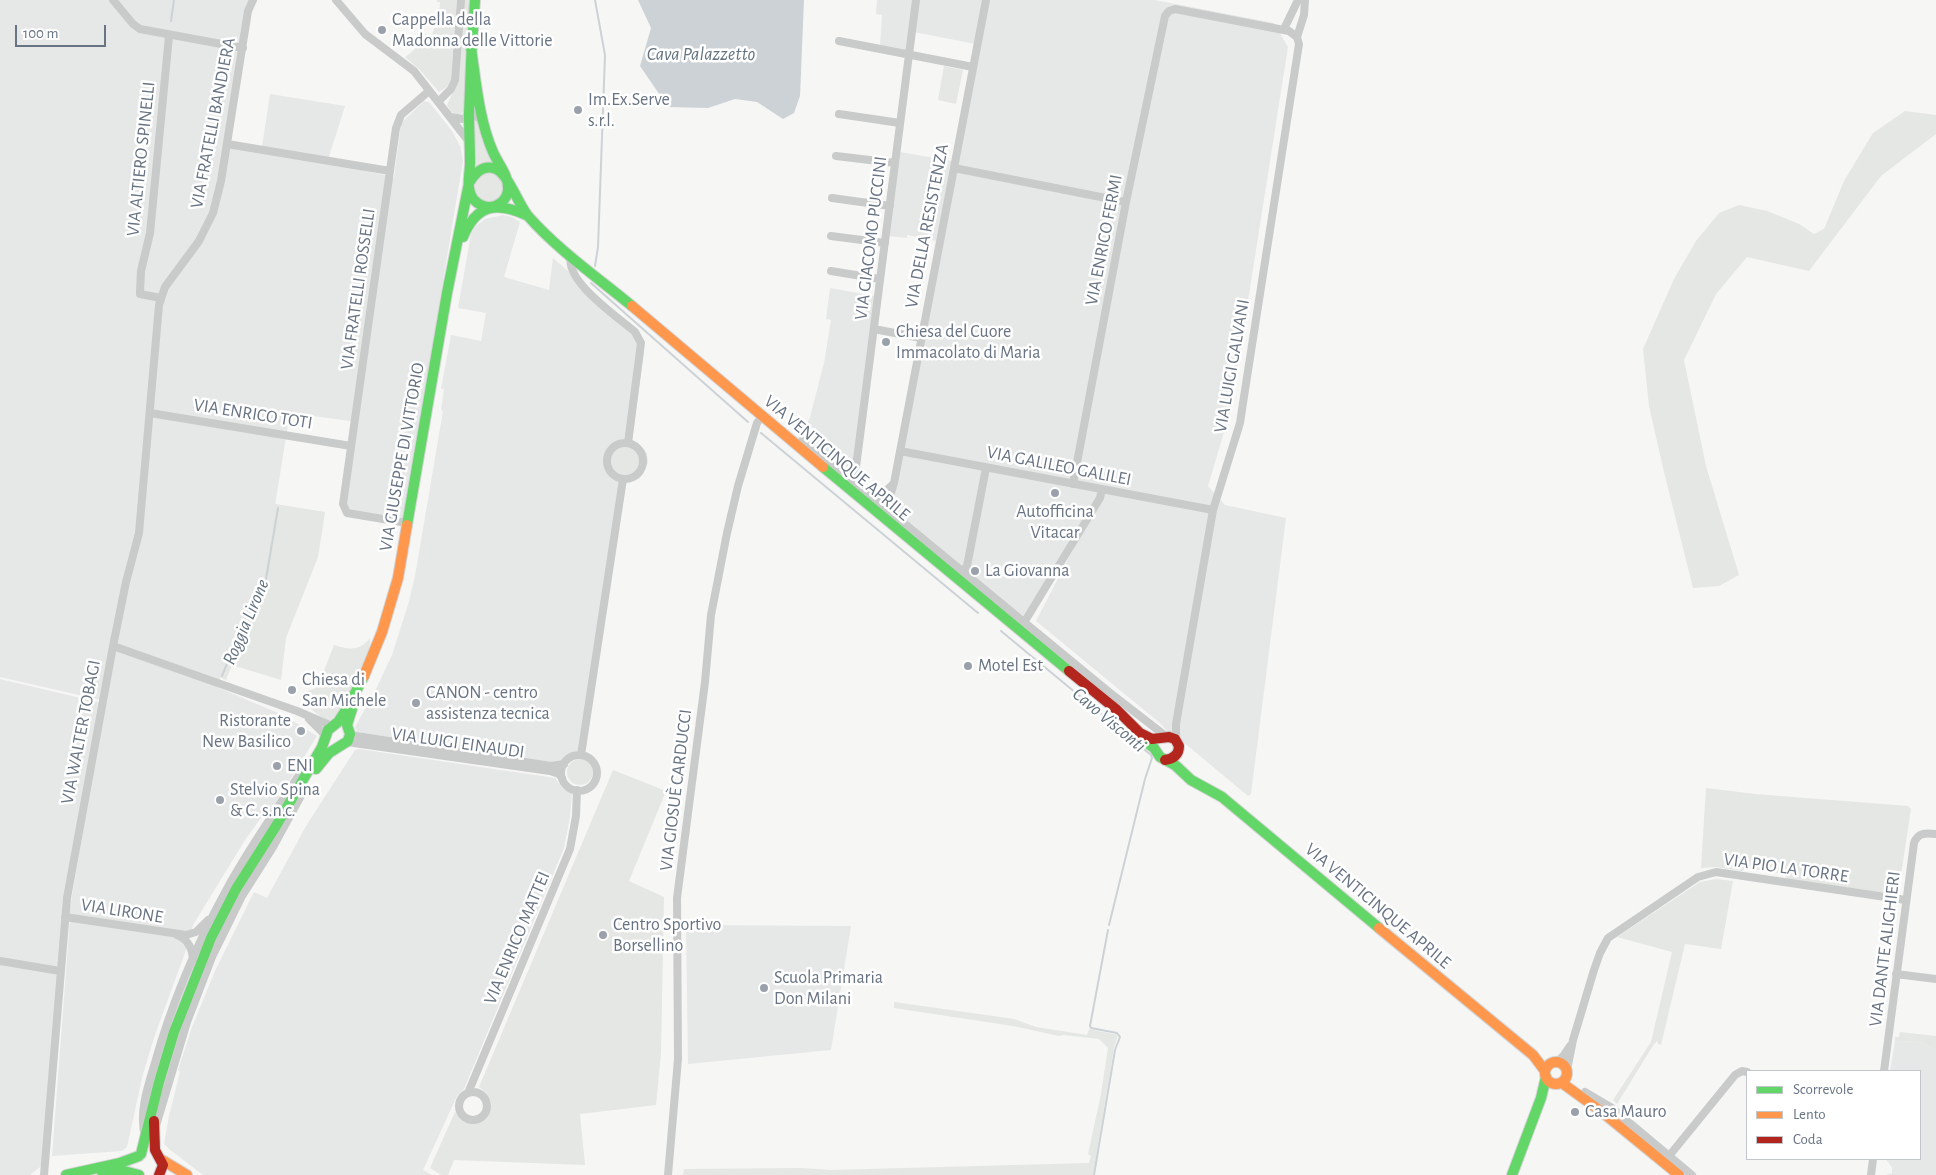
<!DOCTYPE html>
<html>
<head>
<meta charset="utf-8">
<style>
  body { margin:0 }
  #map { position:relative; width:1936px; height:1175px; overflow:hidden; background:#f6f6f5; font-family:"Alegreya Sans",sans-serif }
  canvas { display:block }
  .legend { position:absolute; left:1746px; top:1070px; width:175px; height:90px; box-sizing:border-box; background:#fff; border:1px solid #c3c7cd; margin:0; padding:6px 9px; list-style:none; font-size:15px; color:#687383 }
  .legend li { display:flex; align-items:center; gap:10px; height:25px }
  .legend b { width:25px; border:1px solid #c3c7cd }
  .scale { position:absolute; left:15px; top:25px; width:91px; height:22px; box-sizing:border-box; border:2px solid #687383; border-top:0; padding-left:6px; font-size:15px; line-height:18px; white-space:nowrap; color:#687383; -webkit-text-stroke:4px #fff; paint-order:stroke }
</style>
</head>
<body>
<div id="map">
<canvas width="1936" height="1175"></canvas>
<ul class="legend">
<li><b style="height:6px;background:#63d668"></b>Scorrevole</li>
<li><b style="height:6px;background:#ff974d"></b>Lento</li>
<li><b style="height:6px;background:#b3261e"></b>Coda</li>
</ul>
<div class="scale">100 m</div>
</div>
<script>
const ctx = document.querySelector('canvas').getContext('2d');
ctx.lineJoin = 'round';
function paint(path, color) { ctx.fillStyle = color; ctx.fill(path, 'evenodd'); }
function strokePath(path, color, width, dash) { ctx.strokeStyle = color; ctx.lineWidth = width; ctx.lineCap = dash ? 'butt' : 'round'; ctx.setLineDash(dash || []); ctx.stroke(path); }
function label(font, color, halo, rows, align = 'center') {
  ctx.font = font + ' "Alegreya Sans",sans-serif'; ctx.lineWidth = 5; ctx.setLineDash([]); ctx.textBaseline = 'middle'; ctx.strokeStyle = halo; ctx.fillStyle = color; for (const [text, x, y, turn = 0] of rows) {
    ctx.save(); ctx.translate(x, y); ctx.rotate((+turn || 0) * Math.PI / 180); ctx.textAlign = isNaN(turn) ? turn : align; if (halo) ctx.strokeText(text, 0, 0); ctx.fillText(text, 0, 0); ctx.restore();
  }
}
const built = new Path2D(`
  M 0,0 L 250,0 L 225,146 L 261,153 L 270,94 L 345,106 L 327,163 L 394,177 L 401,123 L 424,101 L 430,103 L 452,131 L 460,146 L 463,161 L 403,520 L 348,511 L 346,508 L 357,422 L 277,411 L 288,425 L 262,586 L 250,598 L 217,687 L 285,716 L 317,736 L 268,815 L 264,814 L 245,840 L 193,925 L 185,953 L 155,1035 L 143,1074 L 127,1147 L 122,1151 L 52,1156 L 70,918 L 69,914 L 105,701 L 0,677 Z
  M 877,0 L 914,0 L 908,52 L 880,46 L 882,15 L 876,14 Z
  M 919,0 L 983,0 L 975,44 L 914,32 Z
  M 988,0 L 1155,0 L 1274,23 L 1288,47 L 1231,409 L 1208,486 L 1225,505 L 1286,518 L 1251,794 L 1248,796 L 1182,741 L 1166,730 L 1161,724 L 1036,621 L 1096,505 L 1024,616 L 974,580 L 872,496 L 879,496 L 894,483 Z
  M 900,152 L 952,161 L 936,241 L 907,235 L 907,238 L 888,236 Z
  M 503,215 L 512,217 L 520,222 L 504,277 L 549,290 L 553,258 L 637,331 L 644,352 L 632,440 L 644,449 L 647,454 L 648,462 L 643,474 L 639,479 L 626,483 L 584,752 L 575,751 L 562,761 L 555,763 L 357,732 L 355,727 L 376,689 L 392,655 L 408,605 L 415,576 L 443,411 L 441,410 L 444,389 L 441,389 L 451,335 L 481,341 L 486,313 L 458,308 L 471,234 L 476,226 L 485,219 Z
  M 830,288 L 875,296 L 853,466 L 849,469 L 826,452 L 824,453 L 803,434 L 810,417 L 824,363 L 831,320 L 826,319 Z
  M 0,679 L 102,703 L 67,898 L 45,1163 L 30,1175 L 0,1175 Z
  M 359,749 L 555,778 L 563,789 L 572,793 L 570,817 L 564,848 L 464,1089 L 457,1096 L 423,1170 L 432,1175 L 203,1175 L 169,1149 L 164,1144 L 169,1116 L 180,1072 L 178,1070 L 192,1027 L 215,971 L 254,892 L 267,898 L 306,826 L 355,750 Z
  M 686,925 L 851,926 L 831,1050 L 688,1064 Z
  M 1895,1041 L 1920,1042 L 1936,1050 L 1936,1175 L 1885,1175 L 1892,1173 L 1892,1168 L 1886,1159 L 1920,1159 L 1920,1071 L 1890,1071 Z`);
const green = new Path2D(`
  M 437,0 L 457,0 L 451,79 L 448,86 L 439,92 L 419,69 L 405,57 C 413,52 422,43 425,34 L 432,36 L 434,28 L 438,28 L 439,22 L 434,22 L 435,15 L 439,15 L 440,2 L 437,2 Z
  M 464,0 L 471,0 L 465,112 L 459,115 L 451,112 L 447,105 L 458,81 Z
  M 944,66 L 963,70 L 956,104 L 938,100 Z
  M 1905,111 L 1936,115 L 1936,134 L 1881,176 L 1809,271 L 1747,257 L 1716,294 L 1684,360 L 1706,466 L 1739,575 L 1719,586 L 1693,588 L 1664,472 L 1649,406 L 1643,349 L 1674,279 L 1696,241 L 1719,213 L 1739,205 L 1767,211 L 1799,224 L 1814,234 L 1824,229 L 1844,181 L 1873,133 Z
  M 473,119 L 478,120 L 494,163 L 475,168 Z
  M473 187a16 16 0 1 1 32 0a16 16 0 1 1-32 0Z
  M613 460a13 13 0 1 1 26 0a13 13 0 1 1-26 0Z
  M 275,504 L 325,512 L 318,557 L 286,638 L 281,680 L 232,665 L 226,680 L 220,677 L 250,598 L 262,586 Z
  M 370,638 C 372,657 346,711 329,721 C 315,714 307,708 302,693 L 314,689 L 319,675 L 322,676 L 334,645 C 349,650 360,651 370,638 Z
  M567 772a13 13 0 1 1 26 0a13 13 0 1 1-26 0Z
  M 613,770 L 666,791 L 629,881 L 664,897 L 661,1053 L 656,1105 L 580,1114 L 585,1165 L 454,1160 L 448,1175 L 441,1175 L 430,1168 L 455,1112 L 465,1122 L 478,1123 C 495,1110 496,1100 479,1087 Z
  M 1706,788 L 1755,794 L 1908,806 L 1911,809 L 1898,895 L 1787,879 L 1784,874 L 1746,868 L 1742,871 L 1716,867 L 1701,868 Z
  M 1716,879 L 1733,881 L 1721,949 L 1685,944 L 1661,1045 L 1658,1044 L 1657,1041 L 1654,1044 L 1617,1104 L 1613,1100 L 1651,1042 L 1672,952 L 1617,937 L 1700,882 Z
  M 894,1002 L 1014,1019 L 1036,1027 L 1087,1035 L 1089,1029 L 1118,1035 L 1114,1048 L 1093,1175 L 683,1175 L 684,1169 L 802,1168 L 831,1170 L 1089,1163 L 1091,1156 L 1088,1154 L 1101,1094 L 1108,1048 L 1099,1039 L 1064,1035 L 1059,1036 L 1013,1026 L 894,1008 Z
  M 1900,1032 L 1936,1036 L 1936,1050 L 1920,1042 L 1895,1041 L 1895,1037 L 1899,1037 Z`);
const water = new Path2D(`
  M 638,0 L 804,0 L 800,96 L 794,113 L 783,119 L 757,102 L 735,99 L 708,108 L 668,107 L 640,66 L 651,28 Z`);
const stream = new Path2D(`
  M 171,21 L 174,0
  M 595,266 L 598,247 L 605,55 L 595,0
  M 591,283 L 748,422
  M 761,433 L 978,613
  M 1001,631 L 1151,755 L 1152,758 L 1145,779 L 1109,925
  M 222,676 L 252,601 L 265,585 L 278,508
  M 1094,1175 L 1115,1050 L 1120,1037 L 1117,1033 L 1091,1028 L 1090,1026 L 1108,930`);
const street = new Path2D(`
  M 113,0 L 133,24 L 140,29 L 243,48
  M 336,0 L 365,34 L 414,71 L 470,143
  M 1284,29 L 1298,0
  M 1297,37 L 1304,15 L 1305,0
  M 839,41 L 973,67
  M 438,102 L 451,89 L 455,80 L 461,0
  M 839,114 L 900,123
  M 451,117 L 462,119 L 473,115 L 482,119
  M 227,144 L 390,171
  M 836,156 L 895,163
  M 954,168 L 1126,202
  M 832,198 L 890,206
  M 831,236 L 885,243
  M 571,256 C 564,281 618,317 635,332 L 641,343 L 628,443
  M 831,271 L 880,279
  M 161,298 L 140,294 L 140,292 L 141,271 L 150,233 L 169,36
  M 874,329 L 921,338
  M 150,413 L 351,446
  M607 461a18 18 0 1 1 36 0a18 18 0 1 1-36 0Z
  M 796,445 L 803,440 L 1114,696 L 1167,737 L 1169,735
  M 900,451 L 1213,510
  M 850,478 L 856,467 L 916,0
  M 1073,484 L 1126,202 L 1165,16 L 1169,11 L 1175,9 L 1289,31 L 1297,37 L 1299,44 L 1245,390 L 1240,423 L 1213,510 L 1176,724 L 1176,740
  M 872,496 L 882,495 L 893,484
  M 878,514 L 889,499 L 894,483 L 986,0
  M 407,523 L 347,513 L 343,504 L 396,128 L 401,115 L 429,91
  M 963,571 L 967,566 L 986,468
  M 1025,621 L 1100,498 L 1102,489
  M 113,646 L 297,711 L 332,726
  M 309,719 L 327,737
  M 350,735 L 551,766 L 564,764
  M 347,742 L 550,771 L 559,774 L 562,778
  M 581,755 L 623,479
  M561 773a18 18 0 1 1 36 0a18 18 0 1 1-36 0Z
  M 65,917 L 186,935 L 196,932 L 208,920
  M 177,935 C 188,939 192,948 193,959
  M 0,961 L 60,971
  M 1896,974 L 1936,979
  M 1557,1062 L 1564,1055 L 1570,1046
  M 1567,1070 L 1573,1040 L 1594,970 L 1600,953 L 1608,938 L 1698,877 L 1716,872 L 1906,900
  M 1884,1071 L 1914,843 C 1918,832 1926,833 1936,834
  M459 1106a14 14 0 1 1 28 0a14 14 0 1 1-28 0Z
  M 1585,1092 L 1612,1108 L 1692,1175
  M 468,1093 L 570,849 L 576,816 L 577,790
  M 155,1129 L 187,1022 L 212,957 L 242,896 L 273,847 L 303,792
  M 145,1137 C 139,1113 147,1089 154,1066 C 171,1005 197,943 228,887 C 249,848 275,812 299,775 L 311,760
  M 1669,1156 L 1735,1075 L 1742,1071 L 1747,1072
  M 44,1175 L 67,898 L 113,646 L 126,582 L 139,533 L 159,305 L 165,287 L 199,241 L 213,213 L 221,181 L 248,11 L 253,0
  M 668,1175 L 678,1059 L 677,898 L 705,682 L 711,615 L 727,533 L 738,486 L 757,423 L 762,416
  M 1871,1175 L 1873,1159`);
const fast = new Path2D(`
  M 471,48 C 476,82 479,120 493,152 C 498,164 509,175 508,190 C 507,199 500,206 490,207 C 484,207 478,204 474,200 C 465,189 470,175 470,163 C 470,146 469,130 469,114 C 470,76 472,38 475,0
  M 463,237 C 476,205 496,201 526,215
  M 823,467 L 1069,671
  M 407,525 L 447,293 L 469,183 C 475,173 483,164 496,169 C 509,175 518,204 528,216 C 558,250 597,277 632,306
  M 1142,739 L 1154,748 L 1160,757 L 1175,765 L 1191,780 L 1222,797 L 1379,928
  M 316,769 L 329,753 L 348,741 L 350,734 L 347,725 L 352,709
  M 141,1154 L 159,1082 L 174,1032 L 211,938 L 236,889 L 276,826 L 322,747 L 328,730 L 338,722 L 346,710 L 364,676
  M 102,1172 L 124,1171 L 139,1175
  M 66,1175 L 120,1163 L 139,1156
  M 1512,1175 L 1541,1098 L 1546,1077`);
const slow = new Path2D(`
  M 632,306 L 823,467
  M 364,676 L 382,632 L 398,578 L 407,525
  M 1379,928 L 1533,1055 L 1545,1071
  M1545 1073a11 11 0 1 1 22 0a11 11 0 1 1-22 0Z
  M 1562,1083 L 1602,1112 L 1679,1175
  M 162,1160 L 187,1175`);
const jam = new Path2D(`
  M 1069,671 L 1117,710 L 1140,733 L 1152,739 L 1169,737 L 1175,739 L 1179,746 C 1179,755 1173,759 1165,760
  M 154,1121 L 155,1150 L 163,1165 L 159,1175`);
const markers = [
  [382,30,5,"#9aa1ab"],
  [578,110,5,"#9aa1ab"],
  [886,342,5,"#9aa1ab"],
  [1055,493,5,"#9aa1ab"],
  [975,571,5,"#9aa1ab"],
  [968,666,5,"#9aa1ab"],
  [292,690,5,"#9aa1ab"],
  [416,703,5,"#9aa1ab"],
  [301,731,5,"#9aa1ab"],
  [277,766,5,"#9aa1ab"],
  [220,800,5,"#9aa1ab"],
  [603,935,5,"#9aa1ab"],
  [764,988,5,"#9aa1ab"],
  [1575,1112,5,"#9aa1ab"]
];
const poiNames = [
  ["Cappella della",392,20],
  ["Madonna delle Vittorie",392,41],
  ["Im.Ex.Serve",588,100],
  ["s.r.l.",588,121],
  ["Chiesa del Cuore",896,332],
  ["Immacolato di Maria",896,353],
  ["Autofficina",1055,512,"center"],
  ["Vitacar",1055,533,"center"],
  ["La Giovanna",985,571],
  ["Motel Est",978,666],
  ["Chiesa di",302,680],
  ["San Michele",302,701],
  ["CANON - centro",426,693],
  ["assistenza tecnica",426,714],
  ["Ristorante",291,721,"right"],
  ["New Basilico",291,742,"right"],
  ["ENI",287,766],
  ["Stelvio Spina",230,790],
  ["& C. s.n.c.",230,811],
  ["Centro Sportivo",613,925],
  ["Borsellino",613,946],
  ["Scuola Primaria",774,978],
  ["Don Milani",774,999],
  ["Casa Mauro",1585,1112]
];
const streetNames = [
  ["VIA FRATELLI BANDIERA",213,123,-79],
  ["VIA ALTIERO SPINELLI",141,159,-84],
  ["VIA DELLA RESISTENZA",927,226,-79],
  ["VIA GIACOMO PUCCINI",871,238,-83],
  ["VIA ENRICO FERMI",1104,240,-79],
  ["VIA FRATELLI ROSSELLI",358,289,-82],
  ["VIA LUIGI GALVANI",1232,366,-80],
  ["VIA ENRICO TOTI",253,414,9],
  ["VIA GIUSEPPE DI VITTORIO",402,457,-80],
  ["VIA VENTICINQUE APRILE",837,458,40],
  ["VIA GALILEO GALILEI",1059,466,11],
  ["VIA WALTER TOBAGI",81,732,-79],
  ["VIA LUIGI EINAUDI",458,743,8],
  ["VIA GIOSUÈ CARDUCCI",676,790,-83],
  ["VIA PIO LA TORRE",1786,868,8],
  ["VIA VENTICINQUE APRILE",1378,906,40],
  ["VIA LIRONE",122,911,9],
  ["VIA ENRICO MATTEI",517,938,-67],
  ["VIA DANTE ALIGHIERI",1885,949,-83]
];
const waterNames = [
  ["Cava Palazzetto",701,54],
  ["Roggia Lirone",246,622,-67],
  ["Cavo Visconti",1109,720,40]
];
paint(built, '#e6e7e7');
paint(green, '#e4e7e3');
paint(water, '#ccd2d6');
strokePath(stream, '#ccd2d6', 2);
strokePath(fast, '#d3d3d4', 12);
strokePath(slow, '#d3d3d4', 12);
strokePath(jam, '#d3d3d4', 12);
strokePath(street, '#c9caca', 8);
strokePath(fast, '#63d668', 10);
strokePath(slow, '#ff974d', 10);
strokePath(jam, '#b3261e', 10);
for (const [x, y, r, color] of markers) { const dot = new Path2D(); dot.arc(x, y, r, 0, 2 * Math.PI); ctx.fillStyle = color; ctx.fill(dot); strokePath(dot, '#fff', 2); }
label('18px', '#687383', '#fff', poiNames, 'left');
label('18px', '#687383', '#fff', streetNames);
label('italic 19px', '#63737f', '#fff', waterNames);
</script>
</body>
</html>
